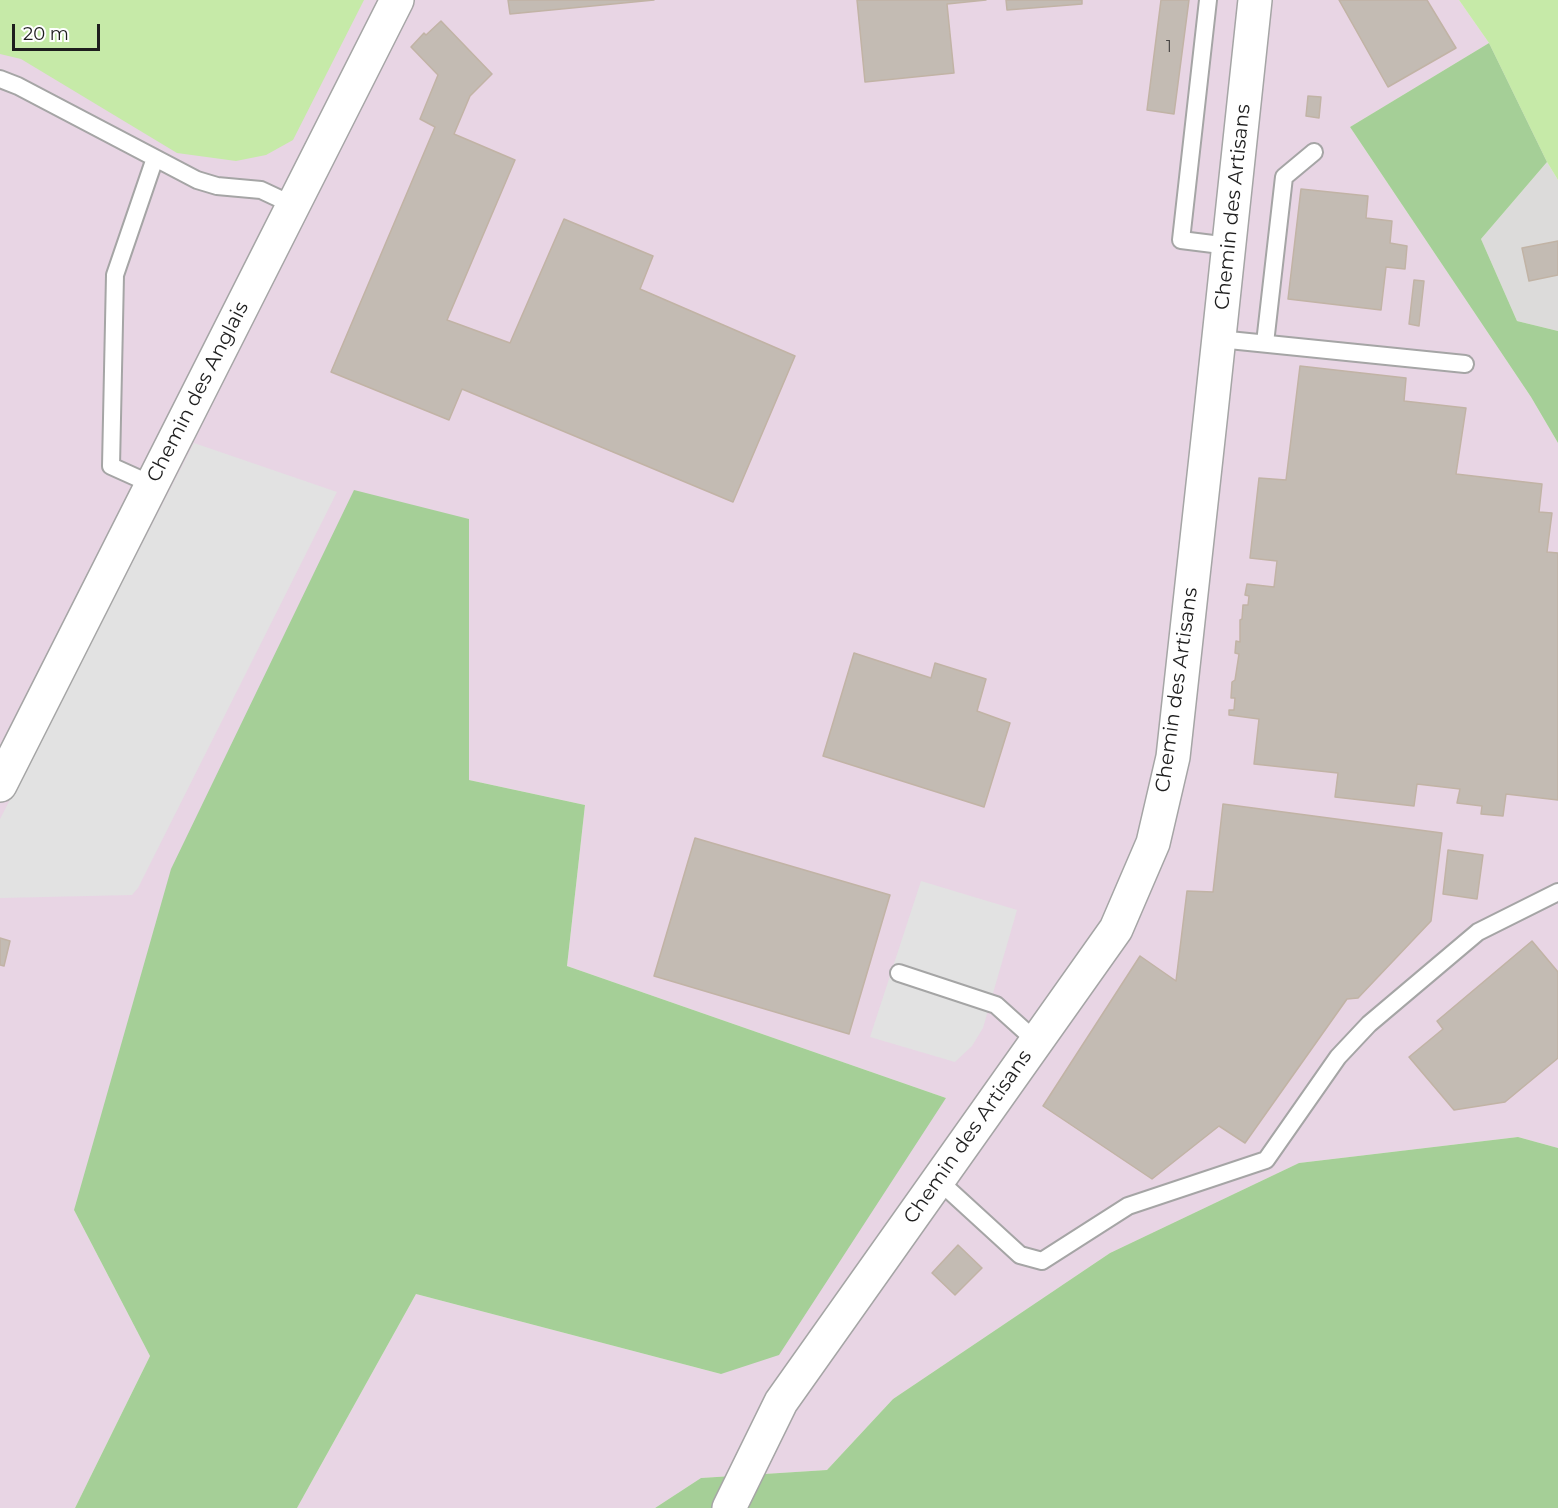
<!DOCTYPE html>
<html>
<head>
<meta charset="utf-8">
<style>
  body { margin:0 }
  #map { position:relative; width:1558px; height:1508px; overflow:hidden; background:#efebe3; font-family:Montserrat,sans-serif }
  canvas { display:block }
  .scale { position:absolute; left:12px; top:24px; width:88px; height:27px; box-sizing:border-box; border:3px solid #1e1e1e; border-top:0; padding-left:8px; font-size:18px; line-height:21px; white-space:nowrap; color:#1e1e1e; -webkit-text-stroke:4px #fff; paint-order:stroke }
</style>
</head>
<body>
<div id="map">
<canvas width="1558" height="1508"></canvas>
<div class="scale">20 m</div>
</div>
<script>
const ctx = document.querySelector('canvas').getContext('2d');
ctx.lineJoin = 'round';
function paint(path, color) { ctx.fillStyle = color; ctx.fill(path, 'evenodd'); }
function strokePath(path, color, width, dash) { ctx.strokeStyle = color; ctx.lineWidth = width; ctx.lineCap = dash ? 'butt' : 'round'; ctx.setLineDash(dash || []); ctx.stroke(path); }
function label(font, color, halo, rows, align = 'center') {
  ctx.font = font + ' Montserrat,sans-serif'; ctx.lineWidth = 5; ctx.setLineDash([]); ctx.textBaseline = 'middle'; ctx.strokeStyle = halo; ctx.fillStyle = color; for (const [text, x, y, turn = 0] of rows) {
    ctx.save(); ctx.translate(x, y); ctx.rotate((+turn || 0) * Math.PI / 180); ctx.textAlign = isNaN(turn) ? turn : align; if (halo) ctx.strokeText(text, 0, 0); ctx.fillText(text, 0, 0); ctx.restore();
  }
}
const residential = new Path2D(`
  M 1547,162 L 1558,180 L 1558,331 L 1517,321 L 1481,239 Z`);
const industrial = new Path2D(`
  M 0,0 L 1459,0 L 1489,43 L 1350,127 L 1531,397 L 1558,443 L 1558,1148 L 1518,1137 L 1299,1163 L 1110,1253 L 893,1399 L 827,1470 L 701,1478 L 655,1508 L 297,1508 L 416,1294 L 721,1374 L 946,1098 L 567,966 L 585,805 L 469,780 L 469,519 L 74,1210 L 150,1356 L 75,1508 L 0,1508 Z`);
const grass = new Path2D(`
  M 0,0 L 364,0 L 293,140 L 266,155 L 236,161 L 177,153 L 21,59 L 0,54 Z
  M 1459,0 L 1558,0 L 1558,180 L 1547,162 L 1489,43 Z`);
const forest = new Path2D(`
  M 1489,43 L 1547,162 L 1481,239 L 1517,321 L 1558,331 L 1558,443 L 1531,397 L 1350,127 Z
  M 354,490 L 469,519 L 469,780 L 585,805 L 567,966 L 946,1098 L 779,1355 L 721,1374 L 416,1294 L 297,1508 L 75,1508 L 150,1356 L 74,1210 L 171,869 Z
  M 1518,1137 L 1558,1148 L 1558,1508 L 655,1508 L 701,1478 L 827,1470 L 893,1399 L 1110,1253 L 1299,1163 Z`);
const parking = new Path2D(`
  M 194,443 L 337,492 L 138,888 L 132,895 L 0,898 L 0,819 Z
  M 921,881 L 1017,910 L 983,1028 L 972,1046 L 955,1062 L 870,1037 Z`);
const building = new Path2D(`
  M 508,0 L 654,0 L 510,14 Z
  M 857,0 L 986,0 L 947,4 L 954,73 L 865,82 Z
  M 1006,0 L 1082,0 L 1082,4 L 1007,10 Z
  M 1161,0 L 1189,0 L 1174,114 L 1147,110 Z
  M 1339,0 L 1427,0 L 1456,48 L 1388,87 Z
  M 441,21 L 492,74 L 470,96 L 454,134 L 515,160 L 447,320 L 510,343 L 564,219 L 653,256 L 640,289 L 795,356 L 733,502 L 462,389 L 449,420 L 331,372 L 435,127 L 420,119 L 438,75 L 411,47 L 424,33 L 426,35 Z
  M 1308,96 L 1321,97 L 1319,118 L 1306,116 Z
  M 1301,189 L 1368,196 L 1366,218 L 1392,221 L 1390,243 L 1407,246 L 1405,269 L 1386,267 L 1381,310 L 1288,299 Z
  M 1558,241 L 1558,275 L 1529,281 L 1522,248 Z
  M 1414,280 L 1424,281 L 1419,326 L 1409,324 Z
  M 1300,366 L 1406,378 L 1404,401 L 1466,408 L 1456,474 L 1542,484 L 1539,512 L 1552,513 L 1547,552 L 1558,553 L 1558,800 L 1506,794 L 1503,816 L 1481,814 L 1482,806 L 1457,803 L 1460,789 L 1417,784 L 1414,806 L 1335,797 L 1338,773 L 1254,764 L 1259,719 L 1229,715 L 1229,710 L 1234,710 L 1235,698 L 1231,698 L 1232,682 L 1235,680 L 1239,654 L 1235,653 L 1236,641 L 1240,642 L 1240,620 L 1242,619 L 1243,605 L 1248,605 L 1249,596 L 1245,595 L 1247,584 L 1274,587 L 1277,561 L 1250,558 L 1259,478 L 1286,480 Z
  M 854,653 L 931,678 L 935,663 L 986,679 L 977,711 L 1010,723 L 984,807 L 823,756 Z
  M 1223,804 L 1442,833 L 1431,921 L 1358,998 L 1347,999 L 1245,1143 L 1219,1126 L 1152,1179 L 1043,1106 L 1140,956 L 1176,981 L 1187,891 L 1213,892 Z
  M 695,838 L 890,895 L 849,1034 L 654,976 Z
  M 1448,850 L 1483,855 L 1477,899 L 1443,894 Z
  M 0,938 L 10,941 L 4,966 L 0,965 Z
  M 1532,941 L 1558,972 L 1558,1058 L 1505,1102 L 1454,1110 L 1409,1057 L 1443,1029 L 1437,1021 Z
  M 958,1245 L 982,1268 L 955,1295 L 932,1273 Z`);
const service = new Path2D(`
  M 1208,0 L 1181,240 L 1229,246
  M 0,79 L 18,86 L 197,180 L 217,186 L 261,190 L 293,205
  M 1219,339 L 1465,364
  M 1265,343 L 1284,177 L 1314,152
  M 151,484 L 111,466 L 115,275 L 155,158
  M 899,973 L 996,1005 L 1036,1041
  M 938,1180 L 1020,1255 L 1042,1261 L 1128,1206 L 1266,1160 L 1338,1057 L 1369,1024 L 1478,932 L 1558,892`);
const minor = new Path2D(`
  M 0,785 L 397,0
  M 729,1508 L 781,1402 L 1116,929 L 1153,843 L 1173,757 L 1211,412 L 1255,0`);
const numberNames = [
  ["1",1169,47]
];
const streetNames = [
  ["Chemin des Artisans",1233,207,-84],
  ["Chemin des Anglais",198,392,-63],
  ["Chemin des Artisans",1177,690,-82],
  ["Chemin des Artisans",968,1137,-55]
];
paint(residential, '#dcdbda');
paint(industrial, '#e8d5e4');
paint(grass, '#c6eaa8');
paint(forest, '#a5cf97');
paint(parking, '#e2e2e2');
paint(building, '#c3bbb3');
strokePath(building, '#c1b3a5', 1.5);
strokePath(service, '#a5a5a5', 20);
strokePath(minor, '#a5a5a5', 36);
strokePath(service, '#fff', 16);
strokePath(minor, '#fff', 33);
label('16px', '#474543', null, numberNames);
label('20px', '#1e1e1e', '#fff', streetNames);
</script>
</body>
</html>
